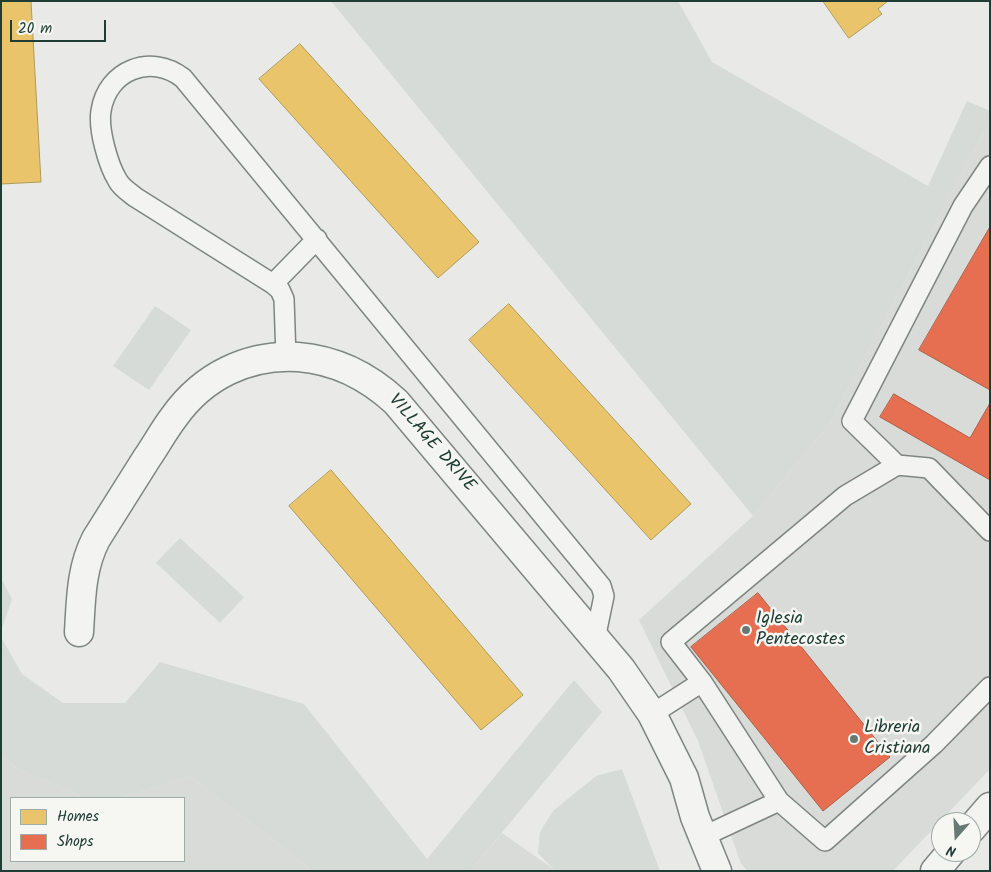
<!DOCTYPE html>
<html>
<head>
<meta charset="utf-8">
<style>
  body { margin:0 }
  #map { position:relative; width:991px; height:872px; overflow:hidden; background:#e9eae8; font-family:Kalam,sans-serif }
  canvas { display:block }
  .frame { position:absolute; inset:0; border:2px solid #1f3d34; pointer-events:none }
  .legend { position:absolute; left:10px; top:797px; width:175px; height:65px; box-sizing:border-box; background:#f6f6f2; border:1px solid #a0aca6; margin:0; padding:6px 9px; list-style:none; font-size:15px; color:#1f3d34 }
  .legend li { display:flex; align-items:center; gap:10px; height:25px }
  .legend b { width:25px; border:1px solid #a0aca6 }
  .north { position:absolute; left:931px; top:812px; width:50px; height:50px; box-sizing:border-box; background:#f6f6f2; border:1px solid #a0aca6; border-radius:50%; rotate:199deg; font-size:14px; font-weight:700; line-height:20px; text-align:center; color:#1f3d34 }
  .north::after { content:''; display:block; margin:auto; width:18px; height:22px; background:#667a73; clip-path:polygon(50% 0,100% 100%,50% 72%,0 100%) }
  .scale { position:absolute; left:10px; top:20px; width:96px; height:22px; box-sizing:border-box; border:2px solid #1f3d34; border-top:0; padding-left:6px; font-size:15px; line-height:18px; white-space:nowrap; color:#1f3d34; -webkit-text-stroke:4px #f6f6f2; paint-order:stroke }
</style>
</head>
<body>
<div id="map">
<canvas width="991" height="872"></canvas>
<div class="frame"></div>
<ul class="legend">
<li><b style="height:14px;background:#e9c46a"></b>Homes</li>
<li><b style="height:14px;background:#e76f51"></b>Shops</li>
</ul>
<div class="north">N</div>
<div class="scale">20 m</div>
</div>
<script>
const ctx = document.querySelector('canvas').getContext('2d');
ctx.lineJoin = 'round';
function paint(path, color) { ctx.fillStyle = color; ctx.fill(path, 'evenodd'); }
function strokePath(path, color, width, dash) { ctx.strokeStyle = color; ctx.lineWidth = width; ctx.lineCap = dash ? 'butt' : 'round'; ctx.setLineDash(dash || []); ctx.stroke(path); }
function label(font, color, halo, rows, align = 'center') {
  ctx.font = font + ' Kalam,sans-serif'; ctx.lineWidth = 5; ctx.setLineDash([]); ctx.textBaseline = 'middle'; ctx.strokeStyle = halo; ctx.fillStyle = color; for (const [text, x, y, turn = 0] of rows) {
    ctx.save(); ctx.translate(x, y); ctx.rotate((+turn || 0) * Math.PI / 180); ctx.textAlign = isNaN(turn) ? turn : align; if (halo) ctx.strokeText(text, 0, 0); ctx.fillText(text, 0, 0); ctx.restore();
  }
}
const built = new Path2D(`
  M 990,120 L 990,769 L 893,871 L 748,871 L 741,864 L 698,741 L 639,620 L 753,516 L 830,423 Z
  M 1,754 L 16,768 L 85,798 L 11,798 L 11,861 L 184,861 L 184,798 L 121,798 L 190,776 L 313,871 L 1,871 Z
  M 502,833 L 552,868 L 555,871 L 470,871 Z`);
const green = new Path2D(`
  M 331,1 L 678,1 L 712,62 L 928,186 L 967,101 L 990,111 L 990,120 L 830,423 L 753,516 Z
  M 155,306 L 191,330 L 149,390 L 113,366 Z
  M 180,538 L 244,597 L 220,623 L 156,563 Z
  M 1,578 L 12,599 L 1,631 Z
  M 1,637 L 22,674 L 63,703 L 125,703 L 160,662 L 304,704 L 427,859 L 574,680 L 602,712 L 470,871 L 313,871 L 190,776 L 121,798 L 85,798 L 16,768 L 1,754 Z
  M 622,769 L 660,871 L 555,871 L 538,853 L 540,832 L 553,811 L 596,776 Z`);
const homes = new Path2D(`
  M 1,1 L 31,1 L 41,182 L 1,184 Z
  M 823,1 L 888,1 L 878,9 L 882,14 L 849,38 Z
  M 300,44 L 479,242 L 438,278 L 259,79 Z
  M 509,304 L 691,504 L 651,540 L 469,340 Z
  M 331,470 L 523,695 L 481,730 L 289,506 Z`);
const shops = new Path2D(`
  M 990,227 L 990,390 L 919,350 Z
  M 894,394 L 970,438 L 990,403 L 990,480 L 880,417 Z
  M 758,593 L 890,757 L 823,811 L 691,647 Z`);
const lane = new Path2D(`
  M 273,284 L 317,239
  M 286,357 L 284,299 L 280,290 L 273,284 L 135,197 C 129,192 122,188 118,181 C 108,165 98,129 101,111 C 107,70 151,53 183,78 L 601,586 L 604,596 L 595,639
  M 897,465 L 852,421 L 963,206 L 990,166
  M 652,714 L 702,682
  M 779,801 L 702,682 L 671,642 L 845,496 L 897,465 L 929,468 L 990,531
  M 702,837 L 779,801 L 825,841 L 934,744 L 990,687`);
const street = new Path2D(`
  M 79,632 C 81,599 81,568 96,539 C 113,512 130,485 147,458 C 156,445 164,430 174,417 C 203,376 248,354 298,357 C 336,360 369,377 396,402 L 621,669 L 652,714 L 684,778 L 695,817 L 717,871`);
const primary = new Path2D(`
  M 971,829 L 990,807
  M 935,871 L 951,852`);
const markers = [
  [746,630,5,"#667a73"],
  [854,739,5,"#667a73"]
];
const streetNames = [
  ["VILLAGE DRIVE",431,444,49]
];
const poiNames = [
  ["Iglesia",756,620],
  ["Pentecostes",756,641],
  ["Libreria",864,729],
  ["Cristiana",864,750]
];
paint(built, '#d8dbd8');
paint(green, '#d6dbd7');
paint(homes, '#e9c46a');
strokePath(homes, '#ac9c5a', 1);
paint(shops, '#e76f51');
strokePath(shops, '#ab6048', 1);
strokePath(lane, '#7f8583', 22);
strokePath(street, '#7f8583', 31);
strokePath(primary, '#7f8583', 31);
strokePath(lane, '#f3f3f1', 19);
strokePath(street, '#f3f3f1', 28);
strokePath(primary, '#f3f3f1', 28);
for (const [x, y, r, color] of markers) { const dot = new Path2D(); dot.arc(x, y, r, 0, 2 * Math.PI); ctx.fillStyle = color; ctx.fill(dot); strokePath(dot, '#f6f6f2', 2); }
label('18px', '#1f3d34', '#f6f6f2', streetNames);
label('18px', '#1f3d34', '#f6f6f2', poiNames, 'left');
</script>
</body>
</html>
